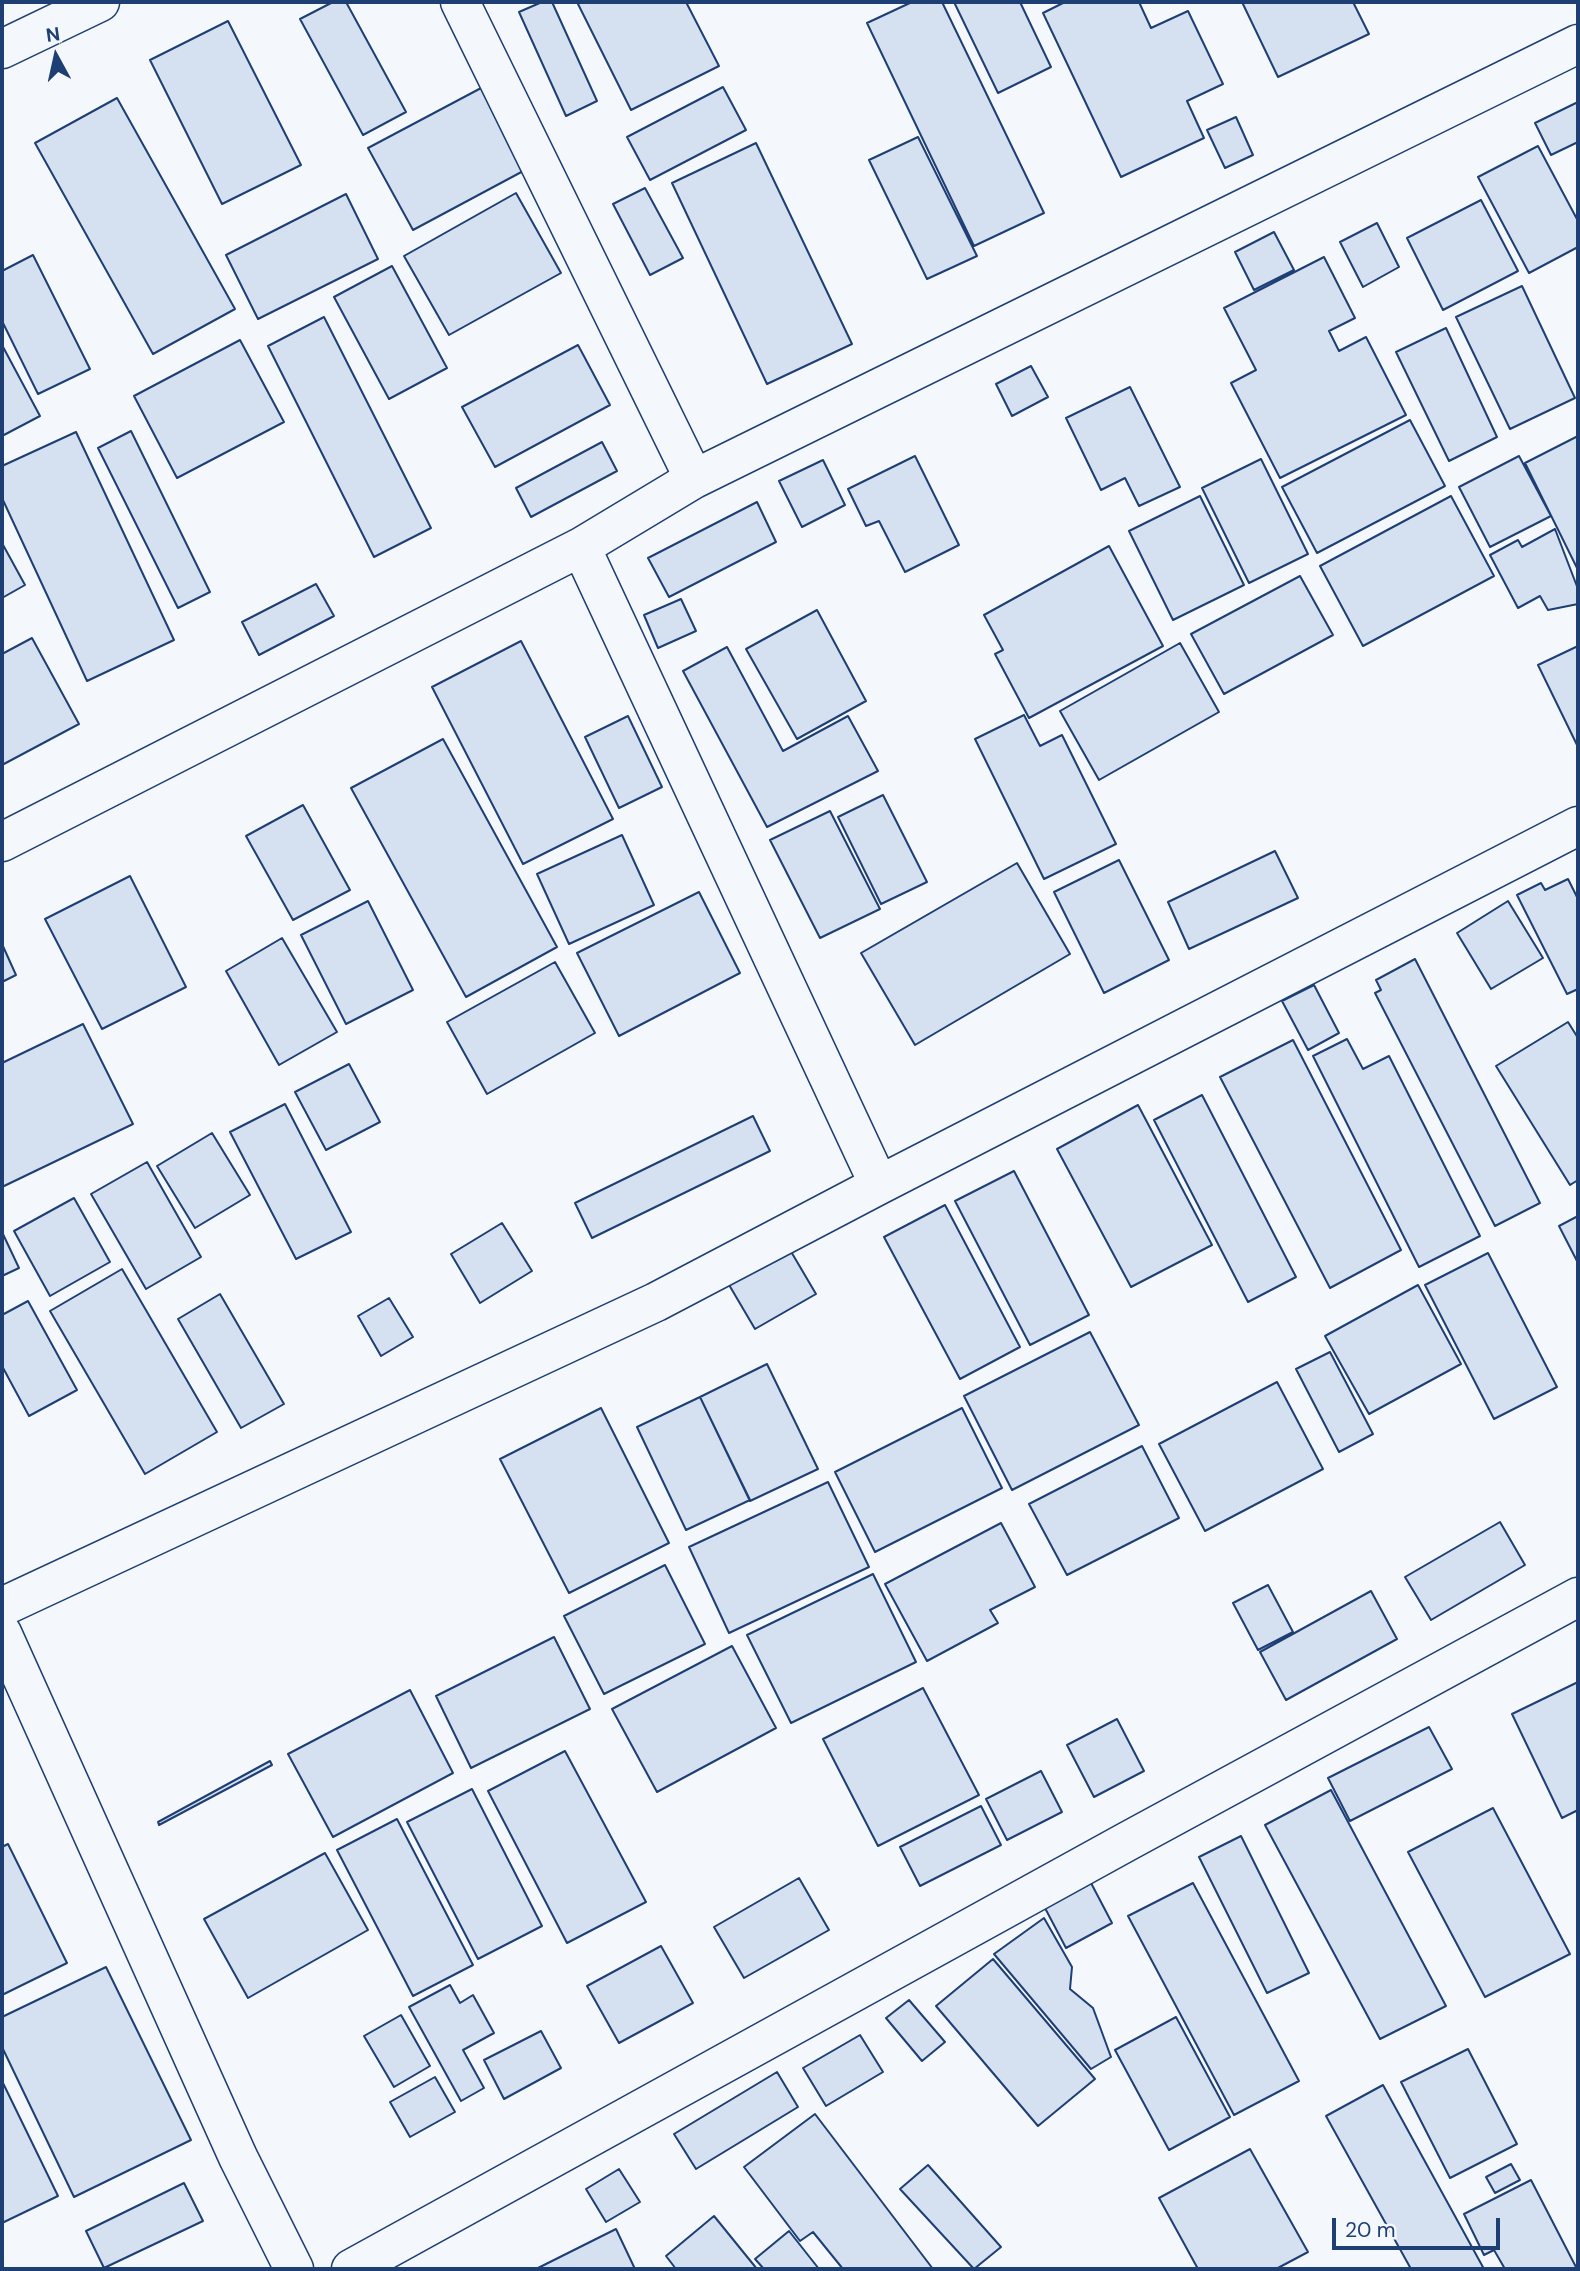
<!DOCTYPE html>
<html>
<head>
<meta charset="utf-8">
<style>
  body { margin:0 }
  #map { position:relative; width:1580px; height:2271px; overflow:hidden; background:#f4f7fb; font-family:"DM Sans",sans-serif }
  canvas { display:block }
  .frame { position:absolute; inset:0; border:4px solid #1d3f73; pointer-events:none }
  .north { position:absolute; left:21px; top:21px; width:70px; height:70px; -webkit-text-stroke:5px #f4f7fb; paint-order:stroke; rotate:352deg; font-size:19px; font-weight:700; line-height:28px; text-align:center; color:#1d3f73 }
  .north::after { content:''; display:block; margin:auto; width:24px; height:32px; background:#1d3f73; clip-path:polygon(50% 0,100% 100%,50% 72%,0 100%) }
  .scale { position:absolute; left:1332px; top:2218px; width:168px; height:32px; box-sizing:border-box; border:4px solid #1d3f73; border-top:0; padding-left:9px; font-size:21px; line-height:24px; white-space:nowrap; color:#1d3f73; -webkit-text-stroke:5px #f4f7fb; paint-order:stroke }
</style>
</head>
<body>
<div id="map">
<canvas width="1580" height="2271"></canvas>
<div class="frame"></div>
<div class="north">N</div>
<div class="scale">20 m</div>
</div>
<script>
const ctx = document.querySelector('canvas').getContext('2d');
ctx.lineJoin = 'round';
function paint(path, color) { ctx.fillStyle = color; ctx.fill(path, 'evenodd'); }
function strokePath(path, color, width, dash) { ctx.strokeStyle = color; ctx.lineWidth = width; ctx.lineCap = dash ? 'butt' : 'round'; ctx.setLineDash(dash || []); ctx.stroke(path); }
const building = new Path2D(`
  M 333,2 L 346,2 L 406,112 L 363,135 L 300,19 Z
  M 542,2 L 552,2 L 597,101 L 566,116 L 519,12 Z
  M 577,2 L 686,2 L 719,66 L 631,110 Z
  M 912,2 L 942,2 L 1044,213 L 974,246 L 867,23 Z
  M 954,2 L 1020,2 L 1051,67 L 998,93 Z
  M 1065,2 L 1139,2 L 1151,28 L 1188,11 L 1223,84 L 1187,101 L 1204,138 L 1121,177 L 1043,13 Z
  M 1242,2 L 1353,2 L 1369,34 L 1278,77 Z
  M 228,21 L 301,165 L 222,204 L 150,60 Z
  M 483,87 L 527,169 L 413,230 L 368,148 Z
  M 723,87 L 746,130 L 650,180 L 627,137 Z
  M 117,98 L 235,309 L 153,354 L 35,143 Z
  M 1578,102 L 1578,142 L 1551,155 L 1535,123 Z
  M 1236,117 L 1253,155 L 1225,168 L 1207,130 Z
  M 918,137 L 977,256 L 927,279 L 869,160 Z
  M 756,143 L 852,344 L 767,384 L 672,183 Z
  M 1538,146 L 1578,221 L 1578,247 L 1529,273 L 1478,177 Z
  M 645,188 L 683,258 L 650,275 L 613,204 Z
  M 516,193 L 561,273 L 449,335 L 404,256 Z
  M 346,194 L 378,259 L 258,319 L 226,255 Z
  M 1481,200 L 1518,271 L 1443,310 L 1407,238 Z
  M 1377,223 L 1399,267 L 1363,287 L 1340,242 Z
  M 1274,232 L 1294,270 L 1254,290 L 1235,252 Z
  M 33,255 L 90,369 L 38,394 L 2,321 L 2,271 Z
  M 1324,257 L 1355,318 L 1329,331 L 1339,351 L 1366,337 L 1406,415 L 1280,478 L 1231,383 L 1256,370 L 1224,308 Z
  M 392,266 L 447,368 L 389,399 L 334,297 Z
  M 1522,286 L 1575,398 L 1510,429 L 1456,317 Z
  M 324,317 L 431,528 L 374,557 L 268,346 Z
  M 1446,328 L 1497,437 L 1449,461 L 1396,352 Z
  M 240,340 L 284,422 L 177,478 L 134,396 Z
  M 2,345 L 40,416 L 2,436 Z
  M 578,345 L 610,405 L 495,467 L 462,407 Z
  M 1031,366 L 1048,397 L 1012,416 L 996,384 Z
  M 1130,387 L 1180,487 L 1139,506 L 1125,478 L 1101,490 L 1066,418 Z
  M 1410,420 L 1445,486 L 1317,553 L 1282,487 Z
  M 131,431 L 210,592 L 178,608 L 98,448 Z
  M 76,432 L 174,640 L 87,681 L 2,498 L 2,466 Z
  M 1578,436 L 1578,570 L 1525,463 Z
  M 602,442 L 617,471 L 531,517 L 516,488 Z
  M 915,456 L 959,545 L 905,572 L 879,521 L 866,526 L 848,489 Z
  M 1519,456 L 1551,516 L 1490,547 L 1459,487 Z
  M 1261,459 L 1308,554 L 1249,583 L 1202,488 Z
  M 823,460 L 845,505 L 802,527 L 779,481 Z
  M 1200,496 L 1244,585 L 1173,620 L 1129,531 Z
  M 1451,496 L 1494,576 L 1363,646 L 1320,566 Z
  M 757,502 L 776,542 L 669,597 L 648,558 Z
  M 1555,529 L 1578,589 L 1578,604 L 1548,610 L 1540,596 L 1518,608 L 1490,555 L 1518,540 L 1522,547 Z
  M 2,543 L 25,585 L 2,598 Z
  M 1109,546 L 1163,646 L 1029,718 L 995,654 L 1003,650 L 984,615 Z
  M 1300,576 L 1333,635 L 1224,694 L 1191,634 Z
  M 316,584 L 334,616 L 259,655 L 242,622 Z
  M 681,599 L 696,631 L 658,648 L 644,615 Z
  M 817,610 L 866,701 L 797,739 L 746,649 Z
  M 32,638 L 79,724 L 2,765 L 2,654 Z
  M 521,641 L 613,819 L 523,864 L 432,687 Z
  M 1180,643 L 1219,712 L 1099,780 L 1060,711 Z
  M 1578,646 L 1578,747 L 1538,665 Z
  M 727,647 L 783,751 L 848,716 L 878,771 L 767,827 L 683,671 Z
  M 1024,715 L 1040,746 L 1062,735 L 1116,844 L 1044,879 L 975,739 Z
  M 628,716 L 662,787 L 619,808 L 585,737 Z
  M 443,739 L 557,947 L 466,997 L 351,788 Z
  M 883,795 L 927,882 L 881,904 L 838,817 Z
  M 303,805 L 350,890 L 293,920 L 246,836 Z
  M 830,811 L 880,909 L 820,938 L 770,840 Z
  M 622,835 L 654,905 L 569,944 L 537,874 Z
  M 1275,851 L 1298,898 L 1189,949 L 1168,902 Z
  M 1119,860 L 1169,960 L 1104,993 L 1054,892 Z
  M 1017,863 L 1070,954 L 915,1045 L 861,953 Z
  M 130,876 L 186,987 L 102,1029 L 45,919 Z
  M 1568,879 L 1578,899 L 1578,989 L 1567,994 L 1517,895 L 1541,883 L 1545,890 Z
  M 699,892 L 740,973 L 619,1036 L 577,953 Z
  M 368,901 L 413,990 L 346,1024 L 301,935 Z
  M 1508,901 L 1543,958 L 1491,989 L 1457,933 Z
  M 282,938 L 337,1032 L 279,1065 L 226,971 Z
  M 2,944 L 16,975 L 2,982 Z
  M 1415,959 L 1540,1203 L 1495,1226 L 1375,993 L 1381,990 L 1376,980 Z
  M 555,962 L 595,1033 L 487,1094 L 447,1022 Z
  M 1314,985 L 1339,1033 L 1308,1050 L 1282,1001 Z
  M 1568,1022 L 1578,1038 L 1578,1180 L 1570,1185 L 1496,1066 Z
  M 83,1024 L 133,1124 L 2,1187 L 2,1063 Z
  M 1347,1039 L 1363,1069 L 1389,1056 L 1480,1236 L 1419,1267 L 1313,1056 Z
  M 1293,1040 L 1401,1250 L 1330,1288 L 1220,1077 Z
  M 349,1064 L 380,1122 L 326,1150 L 295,1092 Z
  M 1202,1095 L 1296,1277 L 1248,1302 L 1154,1120 Z
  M 285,1104 L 351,1232 L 296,1259 L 230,1132 Z
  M 1138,1105 L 1212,1245 L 1131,1287 L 1057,1149 Z
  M 753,1116 L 770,1151 L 592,1238 L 575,1203 Z
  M 212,1133 L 250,1195 L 195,1228 L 157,1166 Z
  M 147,1162 L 201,1257 L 146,1289 L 91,1194 Z
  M 1014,1171 L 1089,1315 L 1030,1345 L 955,1201 Z
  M 74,1198 L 110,1262 L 50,1296 L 14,1231 Z
  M 945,1205 L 1020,1347 L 960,1379 L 884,1237 Z
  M 1578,1216 L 1578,1263 L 1559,1226 Z
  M 502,1223 L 532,1271 L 480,1303 L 451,1254 Z
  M 2,1232 L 19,1268 L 2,1276 Z
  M 786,1243 L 816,1294 L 755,1329 L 725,1278 Z
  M 1488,1253 L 1557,1387 L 1494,1419 L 1425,1285 Z
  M 122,1269 L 217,1432 L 145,1474 L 50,1311 Z
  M 1418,1285 L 1461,1364 L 1369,1414 L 1325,1336 Z
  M 220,1294 L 284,1404 L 241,1428 L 178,1319 Z
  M 389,1298 L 413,1337 L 381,1356 L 358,1316 Z
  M 28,1301 L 77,1390 L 29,1416 L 2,1366 L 2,1315 Z
  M 1090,1332 L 1139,1425 L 1012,1490 L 964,1396 Z
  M 1330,1352 L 1373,1434 L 1339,1452 L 1296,1369 Z
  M 767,1364 L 818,1469 L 750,1501 L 700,1397 Z
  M 1277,1382 L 1323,1469 L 1205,1531 L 1159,1444 Z
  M 700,1397 L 750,1500 L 686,1530 L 637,1427 Z
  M 601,1408 L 669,1543 L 569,1593 L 500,1459 Z
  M 962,1408 L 1002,1488 L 875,1552 L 835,1472 Z
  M 1142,1446 L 1179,1518 L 1067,1575 L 1029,1504 Z
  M 828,1482 L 869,1567 L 729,1633 L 689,1547 Z
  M 1500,1522 L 1525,1565 L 1431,1620 L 1405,1577 Z
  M 1001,1523 L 1035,1587 L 990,1610 L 998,1623 L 927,1661 L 885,1584 Z
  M 665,1565 L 705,1644 L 604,1694 L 564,1616 Z
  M 873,1574 L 916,1662 L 791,1723 L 747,1635 Z
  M 1268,1585 L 1293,1632 L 1258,1650 L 1233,1603 Z
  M 1371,1591 L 1397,1639 L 1286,1700 L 1260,1652 Z
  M 554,1637 L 590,1709 L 471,1768 L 436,1696 Z
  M 732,1646 L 776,1728 L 657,1792 L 612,1709 Z
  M 1578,1682 L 1578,1810 L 1562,1818 L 1512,1714 Z
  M 923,1688 L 979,1795 L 878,1846 L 823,1739 Z
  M 410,1690 L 453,1773 L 333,1837 L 288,1754 Z
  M 1117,1719 L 1144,1771 L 1094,1797 L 1067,1745 Z
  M 1429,1727 L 1452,1769 L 1350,1821 L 1328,1778 Z
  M 565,1751 L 646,1902 L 567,1943 L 488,1791 Z
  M 270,1761 L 272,1765 L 159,1825 L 158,1822 Z
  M 1041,1771 L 1062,1812 L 1007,1840 L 986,1799 Z
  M 472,1789 L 542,1926 L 478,1959 L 407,1822 Z
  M 1331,1790 L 1446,2006 L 1380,2039 L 1265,1825 Z
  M 981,1806 L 1001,1845 L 920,1886 L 900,1847 Z
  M 1493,1808 L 1570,1954 L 1485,1997 L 1408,1852 Z
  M 397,1819 L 473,1965 L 413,1996 L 337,1850 Z
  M 1241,1836 L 1309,1973 L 1267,1993 L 1199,1857 Z
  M 8,1844 L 67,1963 L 2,1995 L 2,1847 Z
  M 325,1853 L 368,1930 L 248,1998 L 204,1919 Z
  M 799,1878 L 829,1930 L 744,1978 L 714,1927 Z
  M 1091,1883 L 1112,1923 L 1066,1948 L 1045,1908 Z
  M 1193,1883 L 1299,2081 L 1234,2115 L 1128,1916 Z
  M 1044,1918 L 1072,1967 L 1070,1989 L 1093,2008 L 1111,2057 L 1091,2069 L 994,1954 Z
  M 661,1946 L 693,2003 L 619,2043 L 587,1986 Z
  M 993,1959 L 1095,2079 L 1038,2126 L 936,2006 Z
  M 106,1967 L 191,2140 L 74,2197 L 2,2047 L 2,2017 Z
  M 450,1985 L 460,2003 L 473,1995 L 494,2033 L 463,2050 L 484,2088 L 461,2101 L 409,2007 Z
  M 909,2000 L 945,2042 L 922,2061 L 886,2018 Z
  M 401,2015 L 430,2066 L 394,2087 L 364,2036 Z
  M 1176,2017 L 1230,2117 L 1169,2150 L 1115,2050 Z
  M 541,2031 L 561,2068 L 504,2099 L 484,2060 Z
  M 860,2035 L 883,2072 L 826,2106 L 803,2068 Z
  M 1468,2049 L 1517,2144 L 1450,2178 L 1401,2082 Z
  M 777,2072 L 798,2107 L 696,2169 L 674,2134 Z
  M 435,2077 L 455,2112 L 410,2137 L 390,2102 Z
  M 2,2081 L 58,2196 L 2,2223 Z
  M 1383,2085 L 1484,2269 L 1411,2269 L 1326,2116 Z
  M 815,2114 L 933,2269 L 843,2269 L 813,2232 L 800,2241 L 744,2167 Z
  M 1250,2149 L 1308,2252 L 1276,2269 L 1198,2269 L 1159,2198 Z
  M 1511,2164 L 1520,2180 L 1495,2193 L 1486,2177 Z
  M 928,2165 L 1001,2247 L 974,2269 L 900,2189 Z
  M 619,2169 L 640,2202 L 606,2222 L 586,2189 Z
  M 1531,2180 L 1577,2269 L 1505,2269 L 1494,2250 L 1484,2255 L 1464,2214 Z
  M 184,2183 L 203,2221 L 104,2268 L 86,2231 Z
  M 714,2216 L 757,2269 L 676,2269 L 666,2256 Z
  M 616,2229 L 635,2269 L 538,2269 L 538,2268 Z
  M 789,2231 L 819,2269 L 764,2269 L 755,2259 Z`);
const minor = new Path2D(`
  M 460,2 L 694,479
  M 2,49 L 100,2
  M 581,547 L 879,1185
  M 2,842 L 581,547 L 694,479 L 1578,44
  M 2,1607 L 656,1302 L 879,1185 L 1578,826
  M 2,1633 L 238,2157 L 294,2269
  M 351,2269 L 1128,1841 L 1578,1597`);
paint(building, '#d5e0f0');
strokePath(building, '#1d3f73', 2);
strokePath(minor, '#1d3f73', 41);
strokePath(minor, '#f4f7fb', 38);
</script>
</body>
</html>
